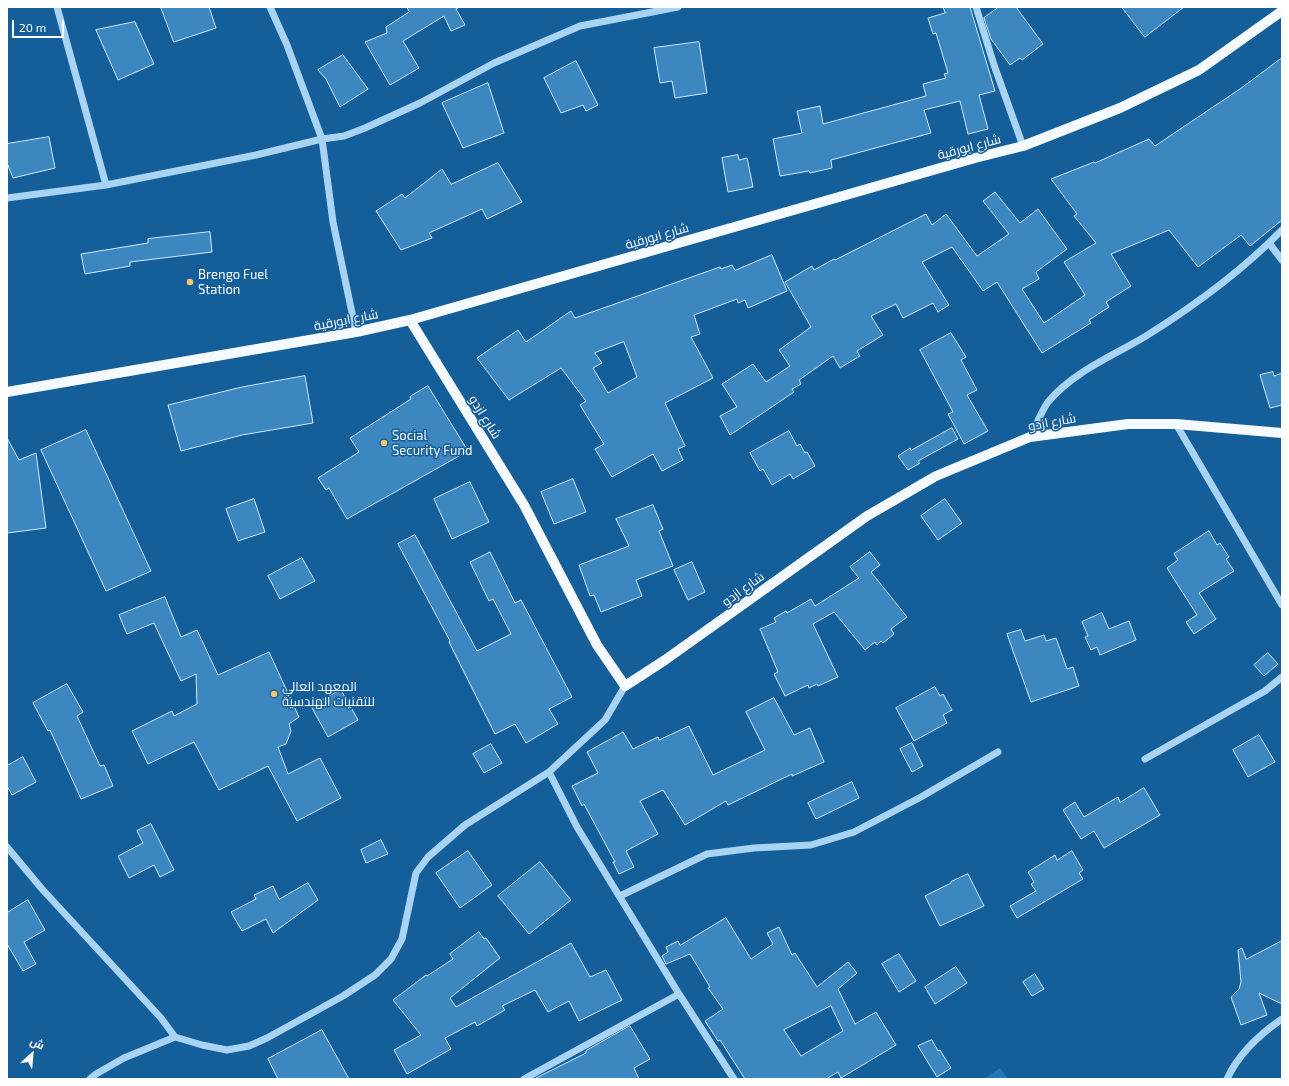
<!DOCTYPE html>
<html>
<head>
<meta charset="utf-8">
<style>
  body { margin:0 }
  #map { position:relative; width:1289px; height:1086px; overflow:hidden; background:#145e9a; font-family:"Exo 2",Cairo,sans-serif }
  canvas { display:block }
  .frame { position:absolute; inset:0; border:8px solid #fff; pointer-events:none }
  .north { position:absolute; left:12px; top:1034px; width:40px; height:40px; -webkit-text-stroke:3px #145e9a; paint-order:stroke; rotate:26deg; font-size:11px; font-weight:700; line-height:16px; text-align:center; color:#fff }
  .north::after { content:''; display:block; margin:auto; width:14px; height:18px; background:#fff; clip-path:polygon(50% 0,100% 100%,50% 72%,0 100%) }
  .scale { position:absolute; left:12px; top:20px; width:52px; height:18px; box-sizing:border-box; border:2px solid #fff; border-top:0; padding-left:5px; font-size:12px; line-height:14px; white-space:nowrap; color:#fff; -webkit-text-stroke:3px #145e9a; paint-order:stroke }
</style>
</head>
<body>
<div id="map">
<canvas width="1289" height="1086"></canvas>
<div class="frame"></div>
<div class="north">ش</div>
<div class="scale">20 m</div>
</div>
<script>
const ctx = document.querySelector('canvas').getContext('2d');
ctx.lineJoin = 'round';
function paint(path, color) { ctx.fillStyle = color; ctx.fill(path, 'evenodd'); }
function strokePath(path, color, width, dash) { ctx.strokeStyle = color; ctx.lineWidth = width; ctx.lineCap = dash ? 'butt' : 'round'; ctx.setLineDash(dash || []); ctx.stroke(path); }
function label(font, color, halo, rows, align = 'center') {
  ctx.font = font + ' "Exo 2",Cairo,sans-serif'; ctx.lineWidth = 3; ctx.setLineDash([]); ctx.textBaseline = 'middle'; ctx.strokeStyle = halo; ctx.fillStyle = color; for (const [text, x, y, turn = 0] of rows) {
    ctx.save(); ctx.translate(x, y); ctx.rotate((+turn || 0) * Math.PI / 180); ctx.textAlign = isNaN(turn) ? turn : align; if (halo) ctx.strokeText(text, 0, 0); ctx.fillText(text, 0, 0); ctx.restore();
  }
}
const green = new Path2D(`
  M 1000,1068 L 1008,1079 L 984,1079 Z`);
const building = new Path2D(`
  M 161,7 L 209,7 L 216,28 L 174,42 Z
  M 407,7 L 459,7 L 456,9 L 465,25 L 451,31 L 444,16 L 403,41 L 419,68 L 390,85 L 365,42 L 387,33 L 386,27 L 409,12 Z
  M 943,7 L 970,7 L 995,91 L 979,95 L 988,129 L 968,134 L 960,101 L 924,110 L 931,133 L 831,160 L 832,168 L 810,173 L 809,171 L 780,176 L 773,139 L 802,133 L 797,111 L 820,106 L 823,124 L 926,96 L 923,84 L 946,78 L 944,74 L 948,73 L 936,33 L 933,34 L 928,18 L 945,13 Z
  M 999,7 L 1016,7 L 1043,44 L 1022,60 L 1020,58 L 1010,65 L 991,39 L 984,18 Z
  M 1122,7 L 1184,7 L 1145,37 Z
  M 135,22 L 154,64 L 118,80 L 96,30 Z
  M 699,42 L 707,93 L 675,98 L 672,81 L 660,83 L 654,48 Z
  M 343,55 L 368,89 L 340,107 L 326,79 L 318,70 Z
  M 1282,58 L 1282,220 L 1250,246 L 1241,235 L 1198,267 L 1169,230 L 1111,254 L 1131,286 L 1106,302 L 1109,307 L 1089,320 L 1091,323 L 1042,353 L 997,282 L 983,291 L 974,278 L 952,247 L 922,262 L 949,305 L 938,312 L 933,303 L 903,318 L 896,304 L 871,316 L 883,335 L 857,351 L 860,356 L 840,368 L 833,356 L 799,380 L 801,384 L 792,389 L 794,392 L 730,435 L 720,416 L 737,407 L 722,384 L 753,364 L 766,382 L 790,366 L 779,350 L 811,327 L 785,282 L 812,266 L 814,270 L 834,259 L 835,260 L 926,214 L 932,225 L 946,214 L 977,256 L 1009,234 L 983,201 L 995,192 L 1020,223 L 1038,209 L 1067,249 L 1036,272 L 1039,279 L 1022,289 L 1044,323 L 1085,295 L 1064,262 L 1096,243 L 1074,216 L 1077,214 L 1051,179 L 1094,162 L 1095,163 L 1149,139 L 1155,146 L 1240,89 Z
  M 576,61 L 598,105 L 586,111 L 583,105 L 561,113 L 544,78 Z
  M 488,83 L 504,133 L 463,148 L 442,103 Z
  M 49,137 L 55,168 L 13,178 L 7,163 L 7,144 Z
  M 738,155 L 739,160 L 747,158 L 753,187 L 728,192 L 722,158 Z
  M 498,163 L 522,202 L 487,219 L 482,209 L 429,233 L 432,238 L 401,250 L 376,211 L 402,194 L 405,198 L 442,169 L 451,184 Z
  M 210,232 L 212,252 L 130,262 L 130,266 L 85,274 L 81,254 L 148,243 L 148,239 Z
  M 772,255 L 787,291 L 748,308 L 745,300 L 738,303 L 737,299 L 694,315 L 700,334 L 691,337 L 713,378 L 665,403 L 685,446 L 678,449 L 683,460 L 662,471 L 653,454 L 612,477 L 595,449 L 604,444 L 580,405 L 586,401 L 561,368 L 509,400 L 477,358 L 518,330 L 526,342 L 571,311 L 575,318 L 720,267 L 721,269 L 732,265 L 735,270 ZM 624,342 L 637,377 L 608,393 L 593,368 L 602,363 L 595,353 Z
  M 951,333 L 966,357 L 961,360 L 977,390 L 967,395 L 988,431 L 964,444 L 948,414 L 953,412 L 920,350 Z
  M 1273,372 L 1274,376 L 1282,373 L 1282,405 L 1270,408 L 1260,375 Z
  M 305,376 L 313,423 L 242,435 L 181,451 L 168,405 L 242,387 Z
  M 428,386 L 468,451 L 347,519 L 329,488 L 326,490 L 318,478 L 359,452 L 350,438 L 411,399 L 410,397 Z
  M 952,428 L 958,439 L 918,461 L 920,463 L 908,470 L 898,456 L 910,448 L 911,450 Z
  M 86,430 L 151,571 L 106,591 L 41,450 Z
  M 789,431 L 797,446 L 800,444 L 805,453 L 807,452 L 815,466 L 793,479 L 790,474 L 772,485 L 763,469 L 760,471 L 750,453 Z
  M 7,438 L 19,460 L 36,453 L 46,528 L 7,533 Z
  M 573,479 L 586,512 L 554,524 L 541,492 Z
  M 470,482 L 489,522 L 452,539 L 434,499 Z
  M 254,499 L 265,532 L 238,541 L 226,509 Z
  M 945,499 L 962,523 L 938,540 L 921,516 Z
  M 653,505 L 663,529 L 659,531 L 673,566 L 636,580 L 642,596 L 601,612 L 594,595 L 590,596 L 579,565 L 629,546 L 616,519 Z
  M 1209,531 L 1217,545 L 1220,543 L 1229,557 L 1226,559 L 1234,571 L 1199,593 L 1216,619 L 1194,634 L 1186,622 L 1197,615 L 1167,568 L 1178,560 L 1174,554 Z
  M 415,535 L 477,651 L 511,634 L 493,599 L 489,601 L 470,562 L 490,552 L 515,603 L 521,600 L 572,697 L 549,709 L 558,724 L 526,743 L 515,724 L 495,734 L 449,642 L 450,641 L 398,544 Z
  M 870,552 L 880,565 L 871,572 L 907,617 L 891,629 L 894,634 L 883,643 L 881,641 L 877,645 L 875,642 L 865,650 L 834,612 L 813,624 L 838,677 L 818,686 L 817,684 L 809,688 L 808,685 L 785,696 L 774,674 L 778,672 L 760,629 L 776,622 L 774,618 L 786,611 L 787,613 L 811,599 L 815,606 L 859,578 L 850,567 Z
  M 302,558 L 315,581 L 280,599 L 268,576 Z
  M 692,562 L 705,592 L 688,600 L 674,570 Z
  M 165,597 L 181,637 L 197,630 L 218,675 L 269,652 L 299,717 L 289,724 L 291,731 L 286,744 L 278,747 L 288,774 L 320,758 L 341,798 L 297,821 L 268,766 L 219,790 L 194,742 L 148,764 L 132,731 L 172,711 L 174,716 L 197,704 L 196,674 L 181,681 L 154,623 L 127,634 L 119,615 Z
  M 1102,613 L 1109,629 L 1129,621 L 1136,640 L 1100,655 L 1097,647 L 1091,650 L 1085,637 L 1088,636 L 1082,622 Z
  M 1021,630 L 1025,641 L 1044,635 L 1046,641 L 1056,638 L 1067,669 L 1073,667 L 1079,686 L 1031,702 L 1007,634 Z
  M 1268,653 L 1278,664 L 1264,676 L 1254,665 Z
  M 67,684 L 83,712 L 77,716 L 100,766 L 104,765 L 113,786 L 81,799 L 50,730 L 48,731 L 33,703 Z
  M 935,687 L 940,696 L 943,694 L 952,710 L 943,715 L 947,723 L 914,741 L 896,708 Z
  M 341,690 L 358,720 L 328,737 L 311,706 Z
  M 774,698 L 794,735 L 810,728 L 824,762 L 792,776 L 792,774 L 728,805 L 726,801 L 685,825 L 663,790 L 640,801 L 658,834 L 626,851 L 634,867 L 619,874 L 613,862 L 615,862 L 584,804 L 582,806 L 572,786 L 598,773 L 587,752 L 623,732 L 633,749 L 658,737 L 659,740 L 689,726 L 713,775 L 765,750 L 746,712 Z
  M 1259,735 L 1275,762 L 1248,777 L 1233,750 Z
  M 912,743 L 923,766 L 912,772 L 900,749 Z
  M 491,744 L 502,763 L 484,773 L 473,754 Z
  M 23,757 L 36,782 L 12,795 L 7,786 L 7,766 Z
  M 852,782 L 859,798 L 816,819 L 808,803 Z
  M 1144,788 L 1160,815 L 1104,848 L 1094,831 L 1081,839 L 1063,810 L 1075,802 L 1084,817 L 1118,797 L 1120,802 Z
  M 151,824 L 174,870 L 160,877 L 154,865 L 129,878 L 118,856 L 143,843 L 137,831 Z
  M 381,840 L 388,854 L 366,863 L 361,850 Z
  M 468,851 L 492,885 L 460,908 L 436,873 Z
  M 1072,851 L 1083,870 L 1079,873 L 1083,879 L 1017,918 L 1010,906 L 1036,891 L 1031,884 L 1034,882 L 1028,872 L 1055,855 L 1057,860 Z
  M 540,862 L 571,900 L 529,934 L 498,896 Z
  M 968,874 L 984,906 L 940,926 L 925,896 L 951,883 L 951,882 Z
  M 308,883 L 318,900 L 273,933 L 266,919 L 242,931 L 231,912 L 256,899 L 254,895 L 273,886 L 279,899 Z
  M 28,900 L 45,930 L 24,942 L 36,964 L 23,971 L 7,944 L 7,913 Z
  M 726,918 L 751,959 L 773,944 L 767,933 L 779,927 L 792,955 L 795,953 L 817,987 L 848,962 L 857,973 L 838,989 L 855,1024 L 876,1012 L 896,1045 L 841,1078 L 838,1072 L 826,1079 L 745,1079 L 720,1040 L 718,1041 L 705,1021 L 723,1009 L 708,988 L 710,987 L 690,954 L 666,964 L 662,956 L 668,952 L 666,947 L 678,941 L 680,945 ZM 831,1006 L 843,1031 L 801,1056 L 784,1030 Z
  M 479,932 L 484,939 L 486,938 L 500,958 L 450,998 L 456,1007 L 571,943 L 590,977 L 606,970 L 622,1000 L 579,1021 L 569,1001 L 548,1012 L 535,990 L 502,1006 L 505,1010 L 477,1026 L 475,1022 L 445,1038 L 451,1049 L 407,1074 L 394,1050 L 421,1035 L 393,1000 L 426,975 L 427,976 L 453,959 L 450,954 Z
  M 1282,941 L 1282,1004 L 1259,993 L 1267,1015 L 1241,1025 L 1231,997 L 1239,989 L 1241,982 L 1238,950 L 1242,948 L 1246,959 Z
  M 899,954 L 916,981 L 899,992 L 882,964 Z
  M 956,967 L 967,983 L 935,1004 L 925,987 Z
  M 1035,974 L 1044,989 L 1032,996 L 1023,982 Z
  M 630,1026 L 650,1059 L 634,1068 L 639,1079 L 534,1079 L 586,1053 L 586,1051 Z
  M 322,1030 L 349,1079 L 278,1079 L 268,1059 Z
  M 932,1040 L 938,1051 L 940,1050 L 951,1068 L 937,1077 L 918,1046 Z`);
const minor = new Path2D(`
  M 57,7 L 106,185
  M 270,7 L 287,45 L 322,139 L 333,222 L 356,332
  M 976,7 L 994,65 L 1023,146
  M 7,198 L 106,185 L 256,155 L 322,139 L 344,136 L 365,128 L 420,103 L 494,63 L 580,26 L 678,7
  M 1269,243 L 1282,260
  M 1176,424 L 1282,605
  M 1030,437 C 1036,426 1041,412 1048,402 C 1074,371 1113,356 1146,336 C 1194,306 1242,271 1282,230
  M 1145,759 L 1265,691 L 1282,677
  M 549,772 L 577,827 L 679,994 L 734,1079
  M 7,847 L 42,889 L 161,1018 L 175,1037
  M 620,896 L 707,854 L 754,848 L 811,845 L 854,832 L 921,797 L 998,752
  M 90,1079 L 96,1074 L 124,1058 L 175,1037 L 202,1045 L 227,1050 L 249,1046 L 267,1038 L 343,996 L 375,975 L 391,959 L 402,939 L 416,873 L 428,857 L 465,825 L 549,772 L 605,720 L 625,686
  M 524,1079 L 679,994
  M 1227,1079 C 1238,1055 1260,1034 1282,1019`);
const major = new Path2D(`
  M 410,320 L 524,505 L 597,645 L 625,686 L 665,660 L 867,516 L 936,476 L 1030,437 L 1128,424 L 1176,424 L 1282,433
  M 7,392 L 356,332 L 410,320 L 975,158 L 1023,146 L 1120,108 L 1199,70 L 1282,11`);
const markers = [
  [190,282,4,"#ffc36a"],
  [384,443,4,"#ffc36a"],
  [274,694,4,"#ffc36a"]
];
const streetNames = [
  ["شارع ابورقية",969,147,-15],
  ["شارع ابورقية",657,236,-16],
  ["شارع ابورقية",346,320,-11],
  ["شارع ازدو",485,417,58],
  ["شارع ازدو",1052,422,-10],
  ["شارع ازدو",743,589,-36]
];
const poiNames = [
  ["Brengo Fuel",198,275],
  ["Station",198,290],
  ["Social",392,436],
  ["Security Fund",392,451],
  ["المعهد العالي",282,687],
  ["للتقنيات الهندسية",282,702]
];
paint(green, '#2377b7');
paint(building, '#3d87c1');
strokePath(building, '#d0eafd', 1);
strokePath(minor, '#a8d3f3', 7);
strokePath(major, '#f4faff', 10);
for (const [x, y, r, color] of markers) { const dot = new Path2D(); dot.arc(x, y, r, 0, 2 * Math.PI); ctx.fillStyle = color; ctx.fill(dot); strokePath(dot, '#145e9a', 1.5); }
label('13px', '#fff', '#145e9a', streetNames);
label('13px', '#fff', '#145e9a', poiNames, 'left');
</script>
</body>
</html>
